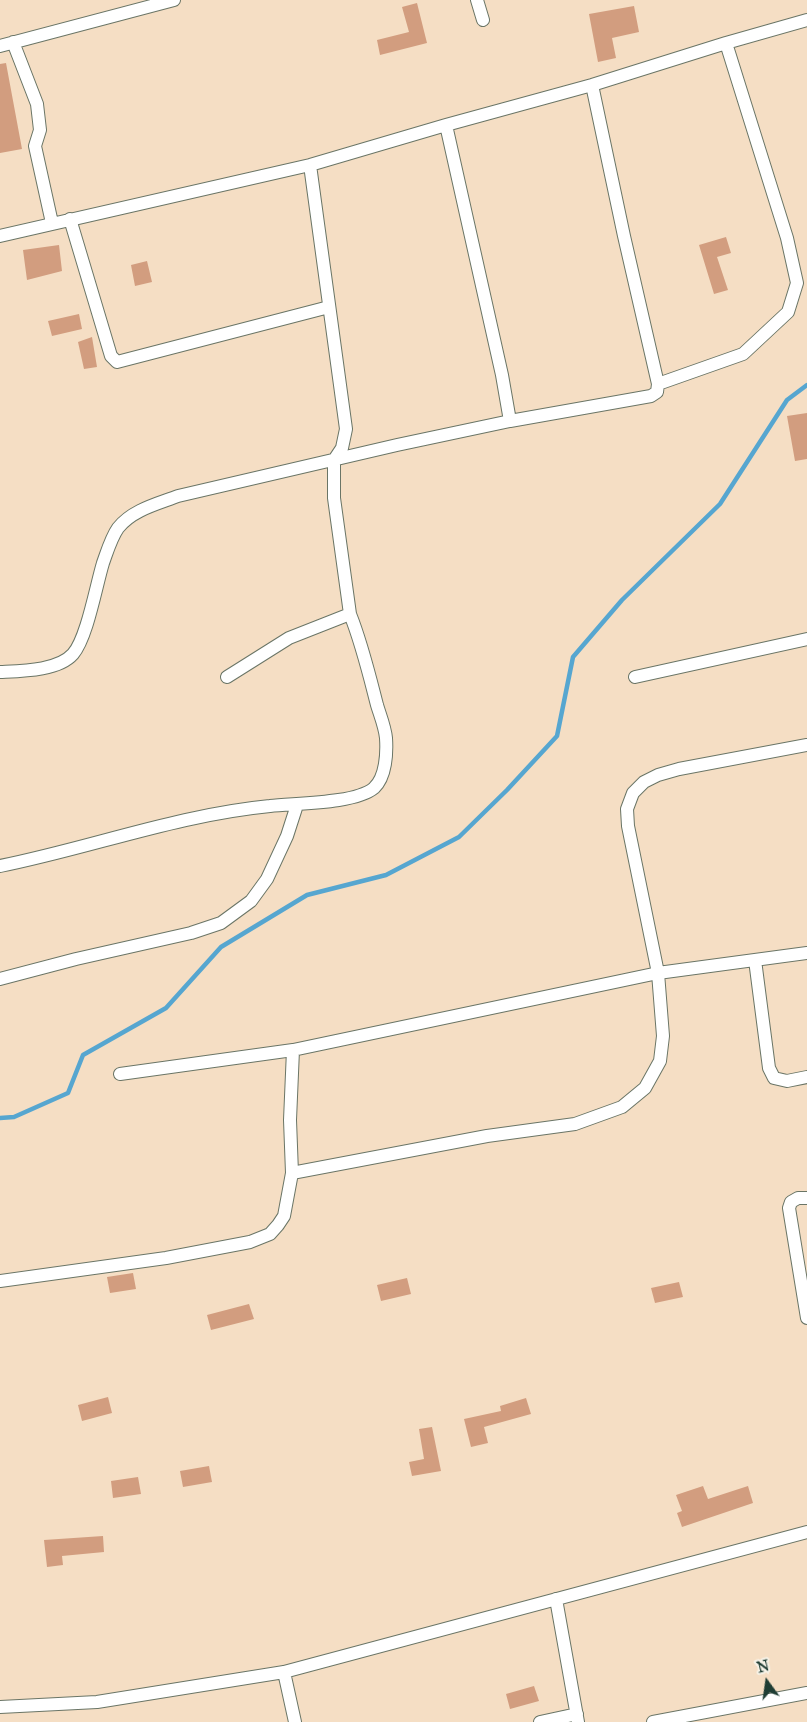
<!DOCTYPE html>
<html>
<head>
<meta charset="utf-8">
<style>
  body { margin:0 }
  #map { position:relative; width:807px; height:1722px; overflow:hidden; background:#f5dec4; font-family:"IM FELL Great Primer",serif }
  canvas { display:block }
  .north { position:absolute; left:742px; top:1657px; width:50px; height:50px; -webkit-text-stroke:4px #f7f3e8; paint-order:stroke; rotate:346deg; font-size:14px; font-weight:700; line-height:20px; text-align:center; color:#1f3d34 }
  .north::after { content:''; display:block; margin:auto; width:18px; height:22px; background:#1f3d34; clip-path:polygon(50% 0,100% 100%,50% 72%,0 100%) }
</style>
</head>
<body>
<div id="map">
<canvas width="807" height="1722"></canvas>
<div class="north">N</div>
</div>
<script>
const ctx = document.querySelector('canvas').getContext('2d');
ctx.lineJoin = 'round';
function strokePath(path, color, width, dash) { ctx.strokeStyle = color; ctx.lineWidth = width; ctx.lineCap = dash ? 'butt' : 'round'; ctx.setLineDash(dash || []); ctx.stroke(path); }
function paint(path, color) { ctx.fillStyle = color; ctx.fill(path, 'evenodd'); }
const stream = new Path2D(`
  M 0,1118 L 14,1117 L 68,1093 L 83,1055 L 166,1008 L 221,947 L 307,895 L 386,875 L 459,837 L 507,790 L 557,736 L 573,657 L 622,600 L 720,504 L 787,400 L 807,385`);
const building = new Path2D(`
  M 417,3 L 427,43 L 380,55 L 377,40 L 409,32 L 402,7 Z
  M 634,6 L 639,32 L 612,38 L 616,58 L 598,62 L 589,14 Z
  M 6,63 L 22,149 L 0,153 L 0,64 Z
  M 726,237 L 731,253 L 717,257 L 728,290 L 714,294 L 699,245 Z
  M 59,245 L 62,271 L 27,280 L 23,250 Z
  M 147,261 L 152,282 L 135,286 L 131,265 Z
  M 79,314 L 82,329 L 52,336 L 48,321 Z
  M 92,337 L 97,367 L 84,369 L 78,342 Z
  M 807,413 L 807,459 L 795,461 L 787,416 Z
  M 133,1273 L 136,1289 L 110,1293 L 107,1277 Z
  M 407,1278 L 411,1294 L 381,1301 L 377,1285 Z
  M 679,1282 L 683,1297 L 655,1303 L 651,1288 Z
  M 249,1304 L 254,1319 L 211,1330 L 207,1315 Z
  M 108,1397 L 112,1413 L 82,1421 L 78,1405 Z
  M 526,1398 L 531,1414 L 484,1427 L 488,1443 L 471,1447 L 464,1419 L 501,1411 L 500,1406 Z
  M 432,1427 L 441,1471 L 412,1476 L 409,1462 L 424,1459 L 419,1429 Z
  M 209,1466 L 212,1482 L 183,1487 L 180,1471 Z
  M 138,1477 L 141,1494 L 113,1498 L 111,1481 Z
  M 703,1486 L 708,1499 L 748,1486 L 753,1503 L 682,1527 L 677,1513 L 682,1511 L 676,1495 Z
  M 103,1536 L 104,1552 L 62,1556 L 63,1565 L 47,1567 L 44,1540 Z
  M 534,1686 L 539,1701 L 510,1709 L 506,1694 Z`);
const minor = new Path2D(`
  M 477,0 L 483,20
  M 13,42 L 37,104 L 40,130 L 35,146 L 52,223
  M 0,46 L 174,0
  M 446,125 L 502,375 L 510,421
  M 70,219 L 111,356 L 117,362 L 329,307
  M 0,236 L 310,165 L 446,125 L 592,85 L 726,43 L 807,20
  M 658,384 L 743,354 L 788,312 L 797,283 L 787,238 L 726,43
  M 0,672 C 21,671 58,671 73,654 C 87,638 96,586 103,563 C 107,552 111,538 118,528 C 132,510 157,504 178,496 L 397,445 L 510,421 L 651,396 L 657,392 L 658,384 L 624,236 L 592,85
  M 227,677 L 289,638 L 350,614 L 334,498 L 334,460 L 342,448 L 346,429 L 310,165
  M 635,677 L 807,639
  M 0,866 C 90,848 177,815 270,806 C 294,803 355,804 374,788 C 386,777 387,753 386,738 C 385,727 380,715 377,705 C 369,674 362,644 350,614
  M 755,960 L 769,1068 L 774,1078 L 787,1081 L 807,1077
  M 0,979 L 76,959 L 191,933 L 221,923 L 251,901 L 267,879 L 287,836 L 297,805
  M 120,1074 L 293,1050
  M 292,1173 L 487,1136 L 575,1124 L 622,1107 L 645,1088 L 660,1061 L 663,1036 L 658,973 L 628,826 L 627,809 L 633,793 L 644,782 L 658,775 L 679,769 L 807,745
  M 807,1198 L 798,1198 L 791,1202 L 789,1208 L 807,1318
  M 0,1281 L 166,1258 L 250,1242 L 270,1234 L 278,1225 L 284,1216 L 292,1173 L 290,1120 L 293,1050 L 658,973 L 807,953
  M 556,1599 L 578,1722
  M 284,1672 L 295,1722
  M 0,1707 L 97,1702 L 284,1672 L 807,1532
  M 540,1722 L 577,1714
  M 653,1722 L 807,1693`);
strokePath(stream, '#56a6d0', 4.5);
paint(building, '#d29d7f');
strokePath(minor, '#6a7566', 14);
strokePath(minor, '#fff', 12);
</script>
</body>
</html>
